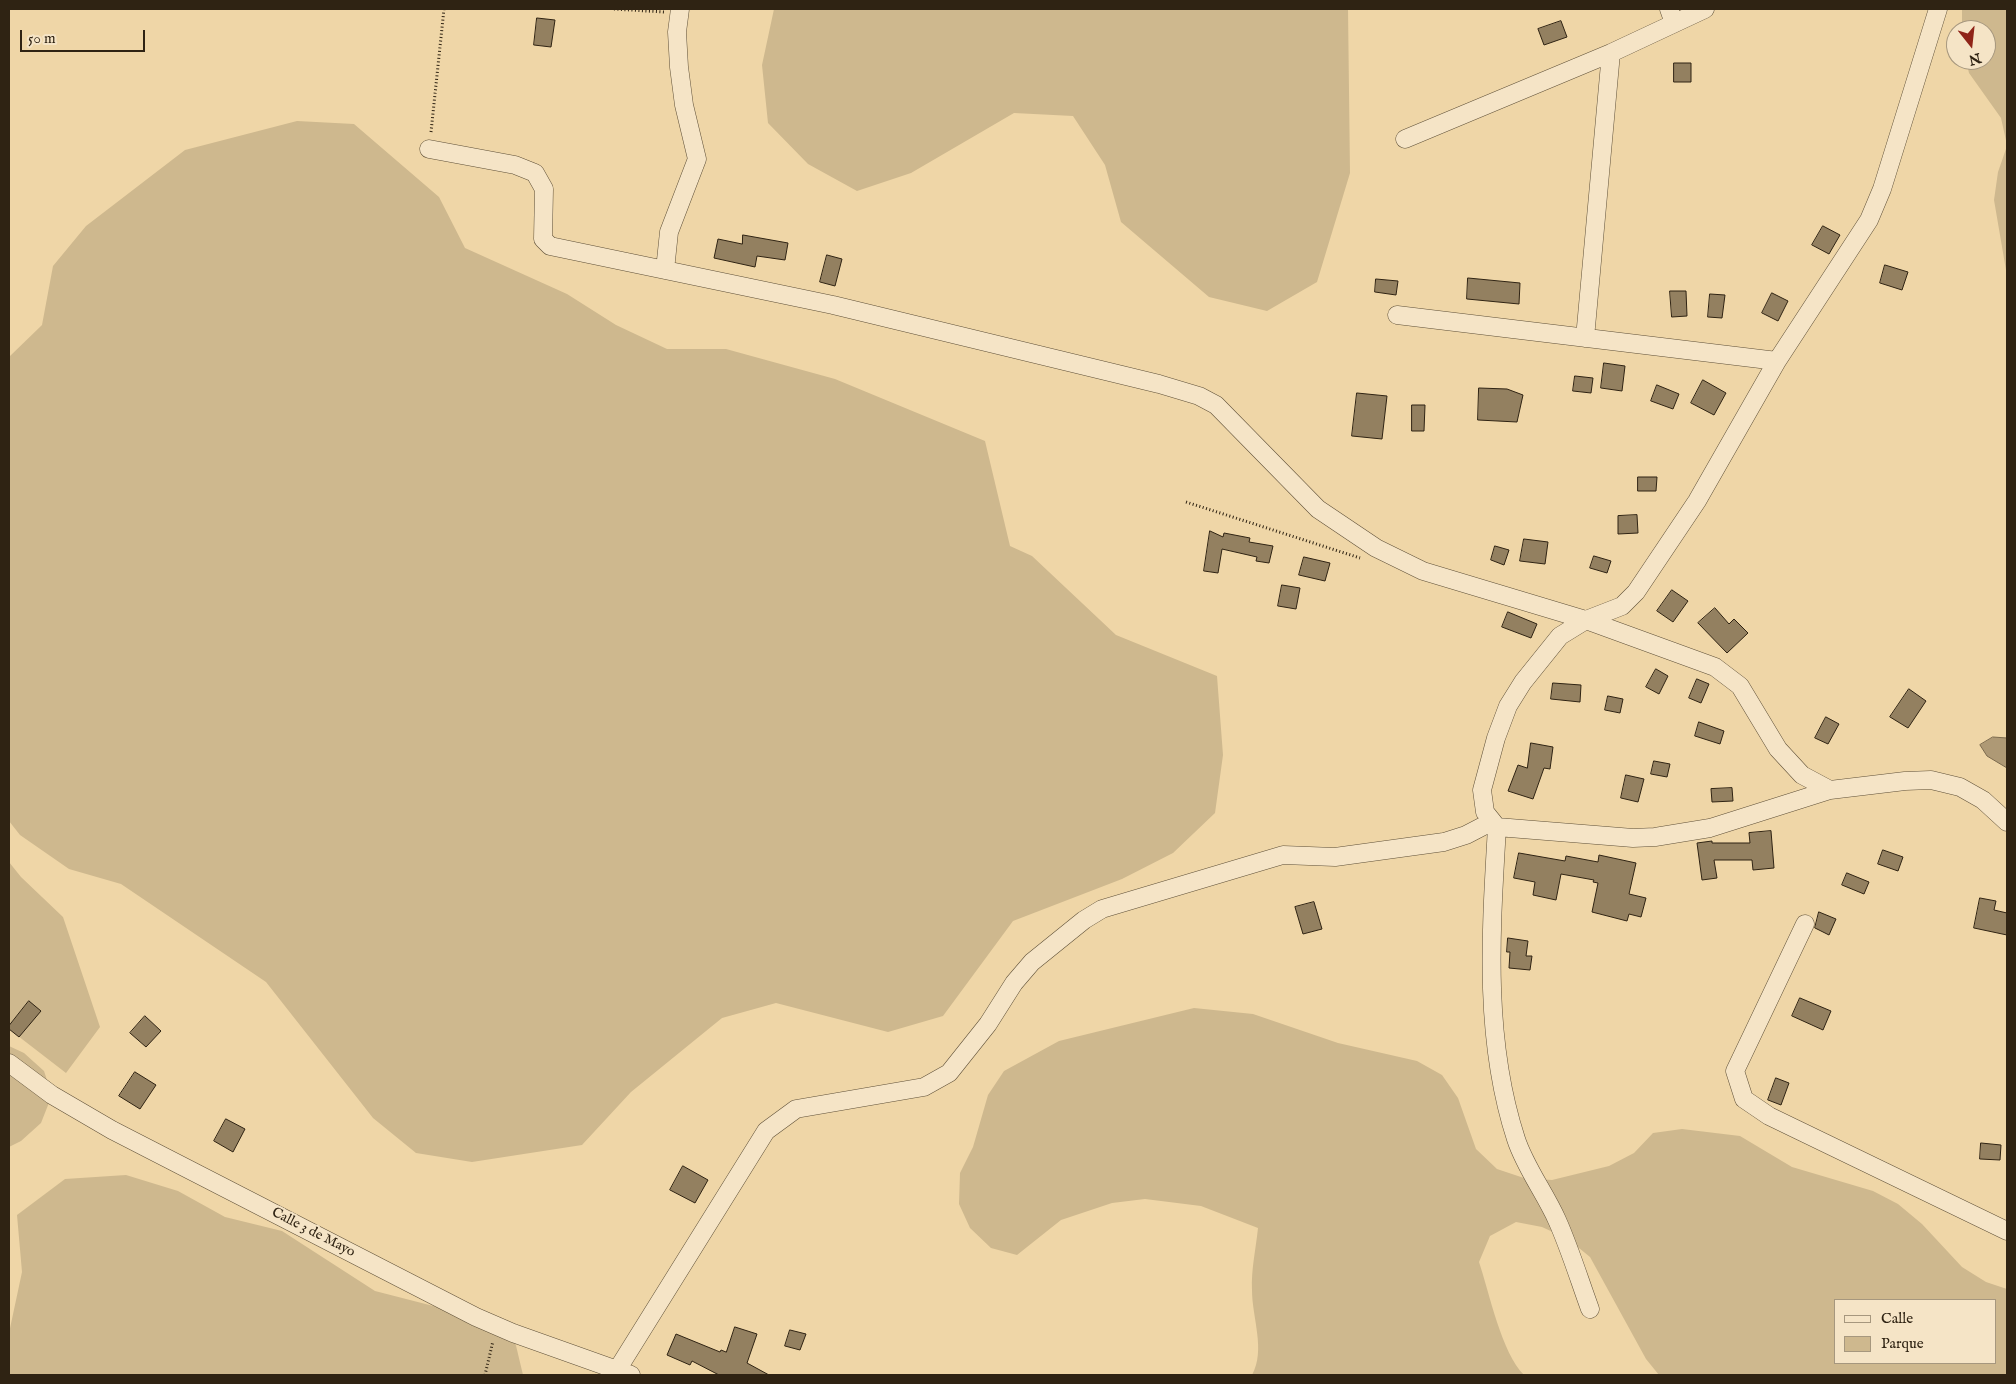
<!DOCTYPE html>
<html>
<head>
<meta charset="utf-8">
<style>
  body { margin:0 }
  #map { position:relative; width:2016px; height:1384px; overflow:hidden; background:#efd6a7; font-family:"IM FELL English",serif }
  canvas { display:block }
  .frame { position:absolute; inset:0; border:10px solid #2f2313; pointer-events:none }
  .legend { position:absolute; left:1834px; top:1299px; width:162px; height:65px; box-sizing:border-box; background:#f5e4c6; border:1px solid #a6977e; margin:0; padding:6px 9px; list-style:none; font-size:15px; color:#2f2313 }
  .legend li { display:flex; align-items:center; gap:10px; height:25px }
  .legend b { width:25px; border:1px solid #a6977e }
  .north { position:absolute; left:1946px; top:20px; width:50px; height:50px; box-sizing:border-box; background:#f5e4c6; border:1px solid #a6977e; border-radius:50%; rotate:164deg; font-size:14px; font-weight:700; line-height:20px; text-align:center; color:#2f2313 }
  .north::after { content:''; display:block; margin:auto; width:18px; height:22px; background:#8f2418; clip-path:polygon(50% 0,100% 100%,50% 72%,0 100%) }
  .scale { position:absolute; left:20px; top:30px; width:125px; height:22px; box-sizing:border-box; border:2px solid #2f2313; border-top:0; padding-left:6px; font-size:15px; line-height:18px; white-space:nowrap; color:#2f2313; -webkit-text-stroke:4px #f5e4c6; paint-order:stroke }
</style>
</head>
<body>
<div id="map">
<canvas width="2016" height="1384"></canvas>
<div class="frame"></div>
<ul class="legend">
<li><b style="height:6px;background:#f5e4c6"></b>Calle</li>
<li><b style="height:14px;background:#ceb88e"></b>Parque</li>
</ul>
<div class="north">N</div>
<div class="scale">50 m</div>
</div>
<script>
const ctx = document.querySelector('canvas').getContext('2d');
ctx.lineJoin = 'round';
function paint(path, color) { ctx.fillStyle = color; ctx.fill(path, 'evenodd'); }
function strokePath(path, color, width, dash) { ctx.strokeStyle = color; ctx.lineWidth = width; ctx.lineCap = dash ? 'butt' : 'round'; ctx.setLineDash(dash || []); ctx.stroke(path); }
function label(font, color, halo, rows, align = 'center') {
  ctx.font = font + ' "IM FELL English",serif'; ctx.lineWidth = 4; ctx.setLineDash([]); ctx.textBaseline = 'middle'; ctx.strokeStyle = halo; ctx.fillStyle = color; for (const [text, x, y, turn = 0] of rows) {
    ctx.save(); ctx.translate(x, y); ctx.rotate((+turn || 0) * Math.PI / 180); ctx.textAlign = isNaN(turn) ? turn : align; if (halo) ctx.strokeText(text, 0, 0); ctx.fillText(text, 0, 0); ctx.restore();
  }
}
const green = new Path2D(`
  M 774,9 L 1348,9 L 1350,173 L 1317,282 L 1267,311 L 1209,297 L 1121,222 L 1105,165 L 1073,116 L 1014,113 L 911,173 L 857,191 L 808,164 L 768,123 L 762,65 Z
  M 1962,9 L 2007,9 L 2007,145 L 2001,118 L 1969,73 L 1966,60 L 1986,60 L 1986,30 L 1962,30 Z
  M 297,121 L 354,124 L 439,197 L 465,248 L 567,294 L 616,325 L 667,349 L 726,349 L 835,379 L 985,441 L 1010,546 L 1032,556 L 1116,635 L 1217,676 L 1223,755 L 1215,813 L 1173,853 L 1122,879 L 1013,921 L 943,1016 L 888,1032 L 776,1003 L 722,1018 L 631,1092 L 582,1145 L 472,1162 L 416,1153 L 373,1118 L 266,982 L 121,884 L 69,869 L 20,835 L 9,821 L 9,357 L 42,325 L 53,266 L 86,226 L 185,150 Z
  M 2007,146 L 2007,276 L 1994,200 L 1998,172 Z
  M 9,862 L 21,877 L 63,917 L 100,1027 L 66,1073 L 9,1029 Z
  M 1194,1008 L 1253,1014 L 1338,1043 L 1417,1061 L 1442,1075 L 1458,1098 L 1476,1149 L 1497,1169 L 1524,1178 L 1552,1180 L 1609,1166 L 1634,1153 L 1653,1133 L 1682,1129 L 1740,1136 L 1792,1167 L 1873,1191 L 1898,1204 L 1922,1224 L 1962,1267 L 1986,1282 L 2007,1289 L 2007,1375 L 1659,1375 L 1646,1359 L 1590,1257 L 1568,1239 L 1542,1227 L 1516,1222 L 1490,1236 L 1479,1262 C 1489,1292 1502,1354 1524,1375 L 1252,1375 C 1266,1350 1252,1318 1252,1290 C 1251,1270 1256,1248 1258,1228 L 1201,1206 L 1145,1199 L 1112,1203 L 1061,1220 L 1017,1255 L 991,1248 L 970,1228 L 959,1204 L 960,1173 L 973,1147 L 988,1095 L 1004,1071 L 1059,1041 ZM 1835,1300 L 1995,1300 L 1995,1363 L 1835,1363 Z
  M 9,1046 L 24,1053 L 44,1071 L 52,1095 L 41,1123 L 21,1141 L 9,1147 Z
  M 126,1175 L 178,1191 L 225,1217 L 282,1231 L 375,1291 L 476,1317 L 513,1333 L 523,1375 L 9,1375 L 9,1333 L 22,1272 L 17,1215 L 65,1179 Z`);
const water = new Path2D(`
  M 1993,737 L 2007,738 L 2007,768 L 1987,756 L 1980,745 Z`);
const building = new Path2D(`
  M 537,18 L 555,20 L 551,47 L 534,45 Z
  M 1561,21 L 1567,37 L 1544,45 L 1538,29 Z
  M 1674,63 L 1691,63 L 1691,82 L 1674,82 Z
  M 1823,226 L 1840,235 L 1829,254 L 1812,245 Z
  M 743,235 L 788,243 L 785,260 L 757,256 L 755,267 L 714,258 L 718,239 L 742,244 Z
  M 827,255 L 842,259 L 835,286 L 820,282 Z
  M 1885,265 L 1908,272 L 1902,290 L 1880,283 Z
  M 1468,278 L 1520,283 L 1519,304 L 1467,299 Z
  M 1376,279 L 1398,281 L 1396,295 L 1375,292 Z
  M 1670,291 L 1686,291 L 1687,316 L 1672,317 Z
  M 1772,293 L 1788,301 L 1778,321 L 1762,313 Z
  M 1710,294 L 1725,295 L 1722,318 L 1708,317 Z
  M 1604,363 L 1625,366 L 1622,391 L 1601,388 Z
  M 1575,376 L 1593,378 L 1591,393 L 1573,391 Z
  M 1703,380 L 1726,393 L 1714,415 L 1691,403 Z
  M 1657,385 L 1679,394 L 1673,409 L 1651,401 Z
  M 1479,388 L 1507,389 L 1523,395 L 1517,422 L 1478,420 Z
  M 1357,393 L 1387,396 L 1382,439 L 1352,436 Z
  M 1412,405 L 1425,405 L 1424,431 L 1412,431 Z
  M 1638,477 L 1657,477 L 1656,491 L 1638,491 Z
  M 1637,515 L 1638,533 L 1618,534 L 1618,516 Z
  M 1210,531 L 1223,537 L 1224,533 L 1250,538 L 1249,542 L 1273,546 L 1269,563 L 1256,561 L 1257,557 L 1222,549 L 1218,573 L 1204,571 Z
  M 1524,539 L 1548,542 L 1545,564 L 1520,561 Z
  M 1495,546 L 1509,550 L 1504,565 L 1491,560 Z
  M 1594,556 L 1611,561 L 1607,573 L 1590,568 Z
  M 1304,557 L 1330,563 L 1325,581 L 1299,575 Z
  M 1282,585 L 1300,588 L 1296,609 L 1278,606 Z
  M 1672,590 L 1688,601 L 1673,622 L 1657,611 Z
  M 1715,608 L 1729,624 L 1734,619 L 1748,633 L 1727,653 L 1698,623 Z
  M 1508,612 L 1537,624 L 1531,638 L 1502,627 Z
  M 1656,669 L 1668,676 L 1659,694 L 1646,687 Z
  M 1697,679 L 1709,684 L 1701,703 L 1689,698 Z
  M 1553,683 L 1581,685 L 1580,702 L 1551,699 Z
  M 1909,689 L 1926,701 L 1908,728 L 1890,717 Z
  M 1608,696 L 1623,699 L 1620,713 L 1605,710 Z
  M 1826,717 L 1839,724 L 1828,744 L 1815,738 Z
  M 1699,722 L 1724,731 L 1720,744 L 1695,736 Z
  M 1531,743 L 1553,747 L 1550,769 L 1544,768 L 1533,799 L 1508,791 L 1518,765 L 1527,768 Z
  M 1654,761 L 1670,764 L 1667,777 L 1651,774 Z
  M 1626,775 L 1644,779 L 1638,802 L 1621,798 Z
  M 1732,788 L 1733,801 L 1712,802 L 1711,789 Z
  M 1771,831 L 1774,868 L 1753,870 L 1752,860 L 1714,860 L 1717,878 L 1702,880 L 1697,843 L 1712,841 L 1712,843 L 1750,843 L 1749,833 Z
  M 1883,850 L 1903,857 L 1898,871 L 1878,864 Z
  M 1519,853 L 1565,861 L 1566,856 L 1598,862 L 1599,855 L 1636,863 L 1629,894 L 1646,898 L 1641,917 L 1629,914 L 1627,921 L 1592,912 L 1598,883 L 1593,882 L 1594,880 L 1561,874 L 1556,900 L 1533,895 L 1535,882 L 1514,878 Z
  M 1847,873 L 1869,882 L 1864,894 L 1842,885 Z
  M 1980,898 L 1996,901 L 1994,910 L 2007,913 L 2007,935 L 1974,928 Z
  M 1314,902 L 1322,929 L 1303,934 L 1295,907 Z
  M 1819,912 L 1836,919 L 1829,935 L 1815,928 Z
  M 1508,938 L 1528,941 L 1526,956 L 1532,956 L 1530,970 L 1509,968 L 1510,952 L 1507,952 Z
  M 1800,998 L 1831,1011 L 1823,1030 L 1792,1016 Z
  M 29,1001 L 41,1011 L 19,1037 L 9,1029 L 9,1026 Z
  M 145,1016 L 161,1031 L 146,1047 L 130,1033 Z
  M 135,1072 L 156,1085 L 140,1109 L 119,1096 Z
  M 1776,1078 L 1789,1083 L 1781,1105 L 1768,1100 Z
  M 226,1119 L 245,1129 L 233,1152 L 214,1141 Z
  M 1981,1143 L 2001,1145 L 2000,1160 L 1980,1159 Z
  M 683,1166 L 708,1180 L 695,1203 L 670,1190 Z
  M 735,1327 L 757,1334 L 747,1363 L 769,1375 L 719,1375 L 692,1361 L 690,1365 L 667,1355 L 676,1334 L 720,1352 L 721,1350 L 726,1352 Z
  M 790,1330 L 806,1334 L 800,1350 L 785,1346 Z`);
const path = new Path2D(`
  M 614,9 L 664,12
  M 431,132 L 444,9
  M 1186,502 L 1360,558
  M 485,1375 L 493,1341`);
const street = new Path2D(`
  M 1669,9 L 1674,23
  M 1938,9 L 1882,189 L 1869,220 L 1777,361 L 1697,501 L 1636,592 L 1622,606 L 1586,620 L 1560,636 L 1523,682 L 1508,706 L 1496,738 L 1482,790 L 1485,812 L 1497,827 L 1633,838 L 1655,837 L 1710,828 L 1830,790 L 1905,781 L 1931,780 L 1960,787 L 1983,800 L 2007,822
  M 1405,139 L 1611,53 L 1705,9
  M 429,149 L 515,165 L 535,173 L 544,189 L 543,239 L 550,246 L 833,305 L 1159,384 L 1199,396 L 1216,405 L 1318,509 L 1376,548 L 1423,571 L 1586,620 L 1715,667 L 1740,686 L 1778,749 L 1802,775 L 1830,790
  M 665,270 L 669,232 L 697,159 L 684,105 L 679,67 L 677,32 L 680,9
  M 1397,315 L 1777,361
  M 1585,338 L 1611,53
  M 1497,827 C 1491,930 1483,1038 1516,1139 C 1525,1167 1545,1193 1557,1220 C 1570,1249 1579,1279 1590,1309
  M 1805,924 L 1735,1071 L 1744,1099 L 1769,1116 L 2007,1231
  M 9,1063 L 52,1095 L 112,1130 L 476,1317 L 513,1333 L 631,1375
  M 614,1375 L 766,1131 L 796,1109 L 924,1087 L 949,1073 L 988,1024 L 1014,983 L 1032,962 L 1084,920 L 1102,909 L 1283,855 L 1335,857 L 1444,842 L 1466,835 L 1491,822`);
const streetNames = [
  ["Calle 3 de Mayo",313,1233,27]
];
paint(green, '#ceb88e');
paint(water, '#ae9975');
strokePath(water, '#7b6a4e', 1);
paint(building, '#938060');
strokePath(building, '#2f2313', 1);
strokePath(street, '#5f5038', 19);
strokePath(path, '#2f2313', 3, [1, 2.5]);
strokePath(street, '#f5e4c6', 18);
label('14px', '#2f2313', '#f5e4c6', streetNames);
</script>
</body>
</html>
